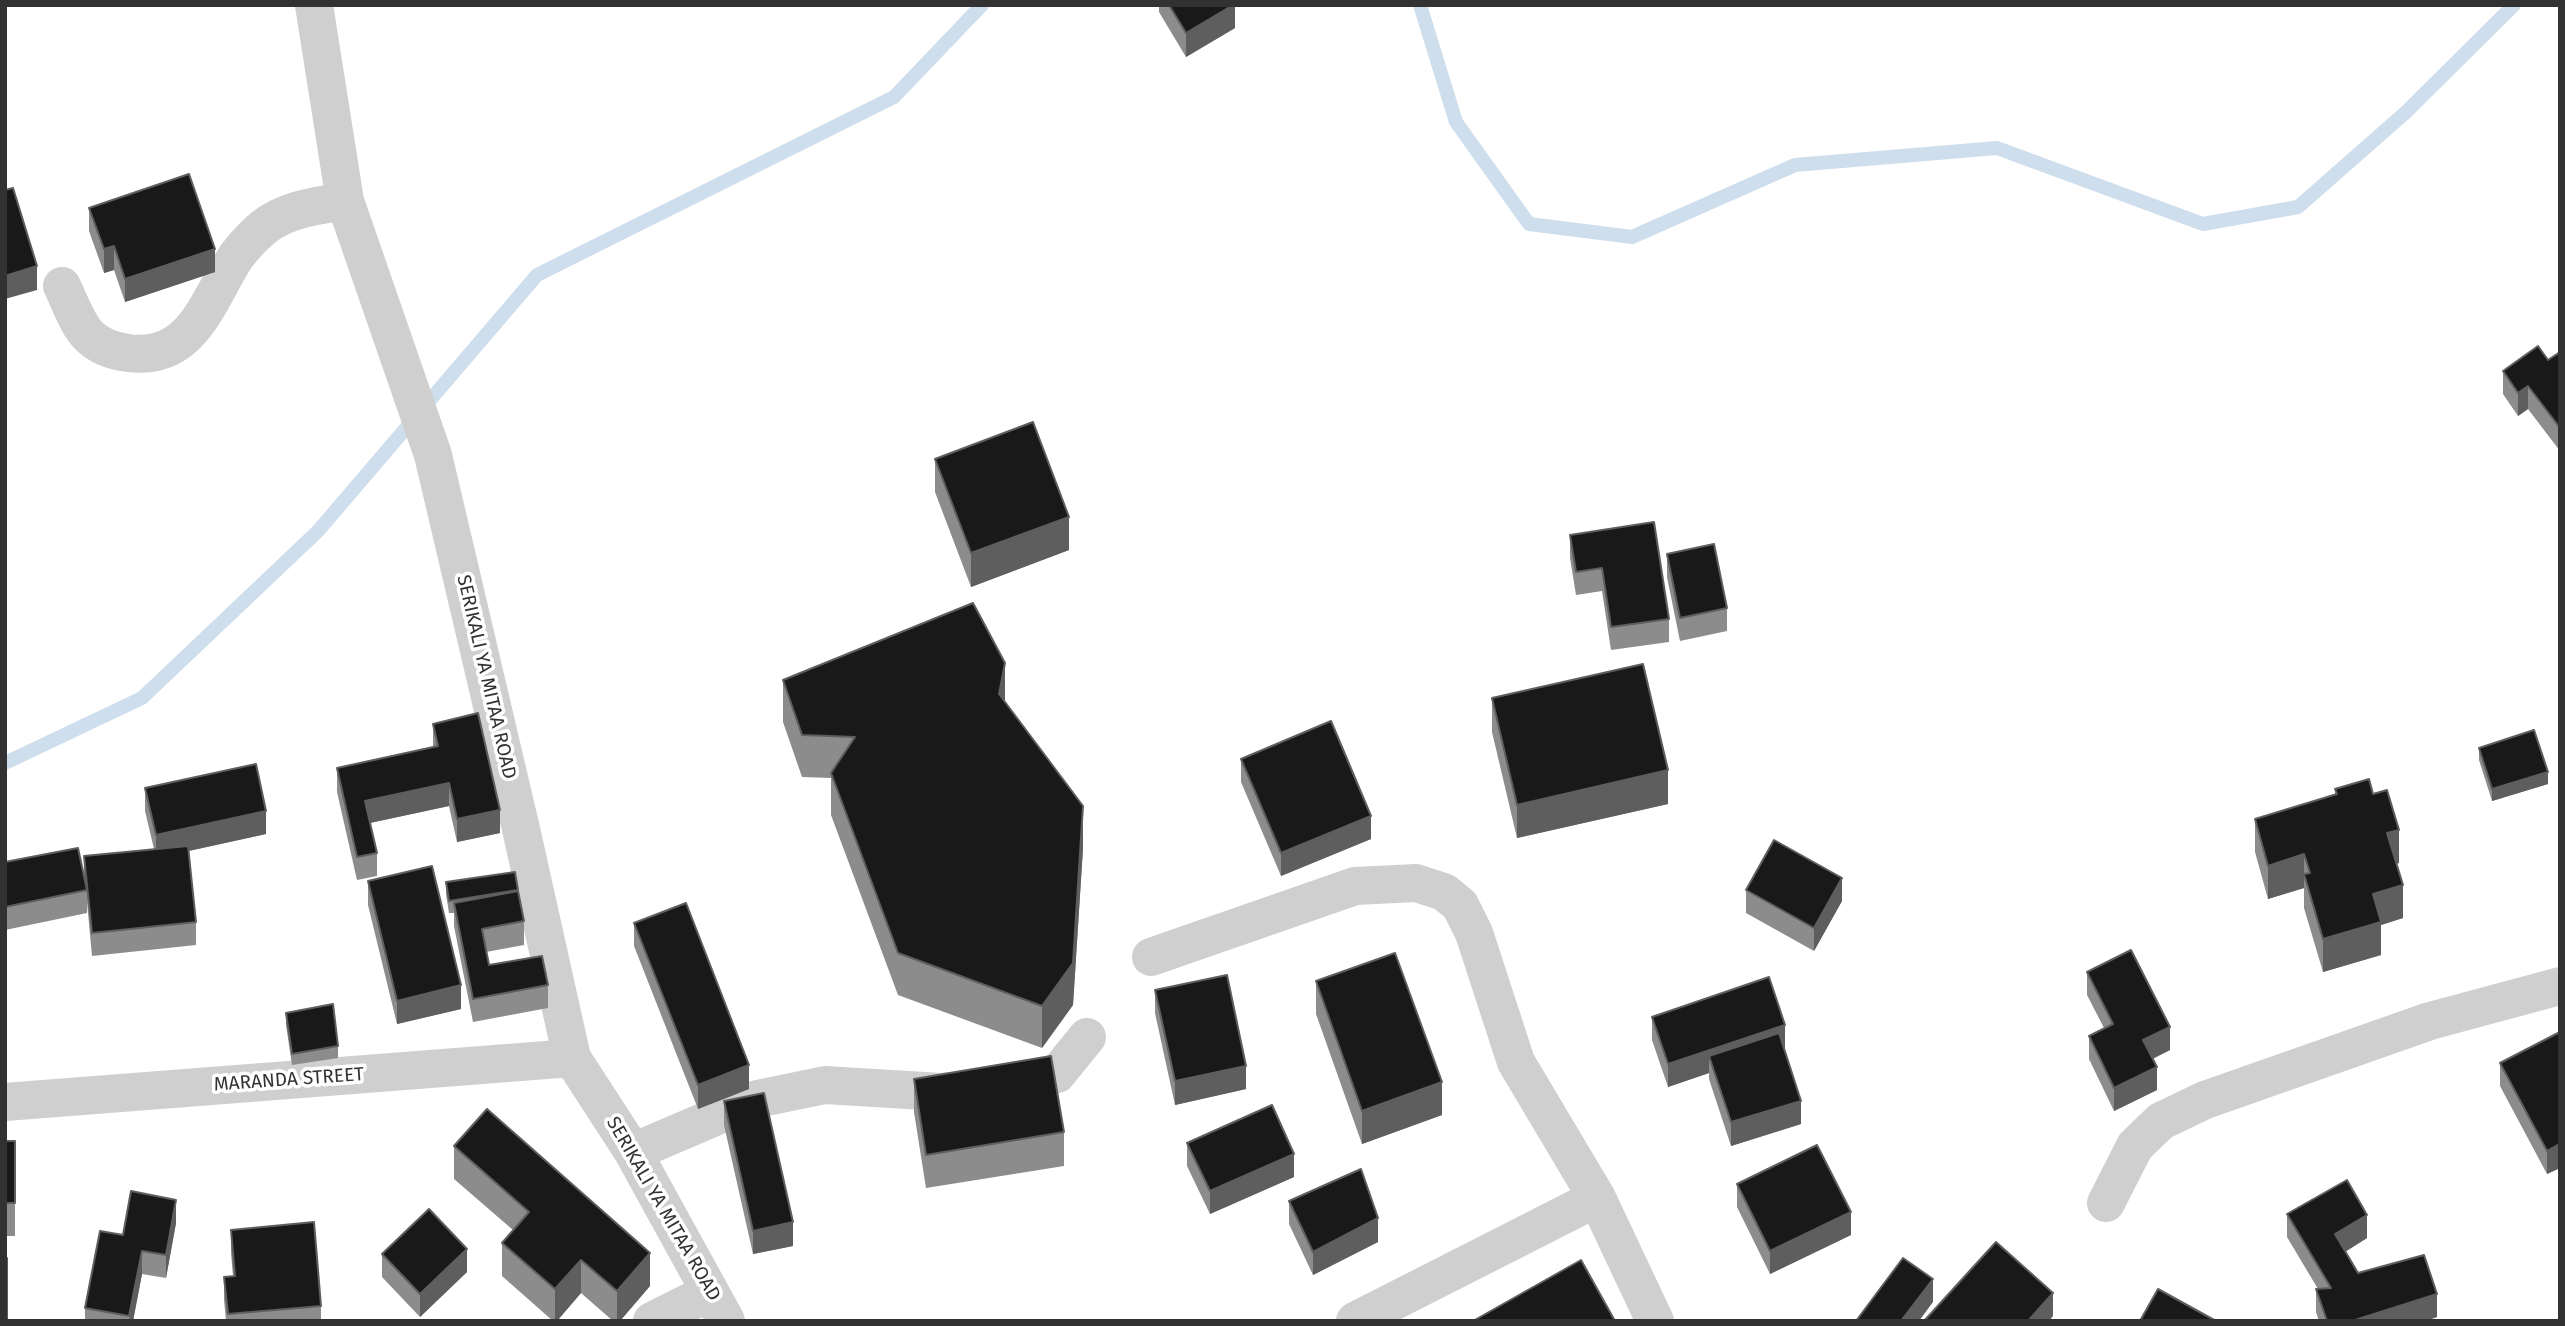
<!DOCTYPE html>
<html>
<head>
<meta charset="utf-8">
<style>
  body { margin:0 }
  #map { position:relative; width:2565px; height:1326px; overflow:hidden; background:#fff; font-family:"Fira Sans",sans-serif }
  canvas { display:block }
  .frame { position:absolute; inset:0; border:7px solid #323232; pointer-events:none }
</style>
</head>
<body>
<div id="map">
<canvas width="2565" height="1326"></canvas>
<div class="frame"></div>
</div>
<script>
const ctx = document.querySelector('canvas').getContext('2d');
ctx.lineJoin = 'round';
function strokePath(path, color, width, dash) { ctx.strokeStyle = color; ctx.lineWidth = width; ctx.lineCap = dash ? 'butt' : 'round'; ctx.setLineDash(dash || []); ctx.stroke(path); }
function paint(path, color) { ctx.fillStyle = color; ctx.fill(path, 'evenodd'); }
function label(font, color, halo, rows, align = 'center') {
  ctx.font = font + ' "Fira Sans",sans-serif'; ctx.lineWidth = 7; ctx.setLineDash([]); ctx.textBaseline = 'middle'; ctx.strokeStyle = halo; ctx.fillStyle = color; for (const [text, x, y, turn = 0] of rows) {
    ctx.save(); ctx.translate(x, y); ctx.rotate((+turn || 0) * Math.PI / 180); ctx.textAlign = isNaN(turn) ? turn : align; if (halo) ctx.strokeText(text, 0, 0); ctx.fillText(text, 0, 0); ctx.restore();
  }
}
const stream = new Path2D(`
  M 1420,5 L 1456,122 L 1529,224 L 1632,237 L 1795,165 L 1997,148 L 2203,224 L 2298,207 L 2405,113 L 2514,5
  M 5,763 L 142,698 L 318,531 L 537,275 L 894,97 L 982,5`);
const minor = new Path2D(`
  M 314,5 L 345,201 L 433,455 L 521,829 L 572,1058 L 633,1152 L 726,1321
  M 62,286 C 79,322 83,347 128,353 C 190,361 206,306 232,263 C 239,251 253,236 264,227 C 287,209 317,206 345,201
  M 1151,957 L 1355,886 L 1416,883 L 1444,892 L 1460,905 L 1474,933 L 1516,1062 L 1597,1198 L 1655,1321
  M 5,1102 L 572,1058
  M 633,1152 L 757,1099 L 825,1085 L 941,1092 L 1003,1087 L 1057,1074 L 1087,1037
  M 2106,1203 L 2135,1146 L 2161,1121 L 2205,1100 L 2430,1021 L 2560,986
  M 652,1321 L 710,1292
  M 1355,1321 L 1597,1198`);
const wall = new Path2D(`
  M 1159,5 L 1235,5 L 1235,28 L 1186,57 L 1159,12 Z
  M 89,208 L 215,272 L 125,302 L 114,270 L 104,273 L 89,231 Z
  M 2560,352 L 2560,451 L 2528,409 L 2518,416 L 2503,394 L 2503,371 L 2548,360 Z
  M 935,459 L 1069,550 L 971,587 L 935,492 Z
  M 1570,535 L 1669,619 L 1669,642 L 1611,650 L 1602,591 L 1576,595 L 1570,558 Z
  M 1667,554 L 1727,608 L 1727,631 L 1680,641 L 1667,577 Z
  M 783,680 L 1005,702 L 1083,848 L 1073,1005 L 1042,1048 L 898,995 L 831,815 L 831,778 L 802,777 L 783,722 Z
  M 1492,698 L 1668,804 L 1517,838 L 1492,732 Z
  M 433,724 L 500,833 L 457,842 L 449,806 L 370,823 L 377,853 L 377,876 L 357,880 L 337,792 L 337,768 L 433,747 Z
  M 2479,748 L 2548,784 L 2492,801 L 2479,760 Z
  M 1241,759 L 1371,839 L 1281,876 L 1241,782 Z
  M 145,788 L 266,834 L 189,851 L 196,922 L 196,945 L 92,956 L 87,902 L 87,913 L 5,930 L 5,862 L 84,879 L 84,856 L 154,849 L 145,811 Z
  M 2335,789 L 2399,863 L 2396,864 L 2403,918 L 2381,925 L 2381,955 L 2323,972 L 2304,908 L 2304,888 L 2268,899 L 2255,852 L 2255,819 L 2335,795 Z
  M 515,872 L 524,921 L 524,945 L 486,952 L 489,965 L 548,985 L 548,1008 L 473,1022 L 454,926 L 454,913 L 449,913 L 446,894 L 446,882 Z
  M 368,881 L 461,1009 L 397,1024 L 368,905 Z
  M 1746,890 L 1842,901 L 1814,951 L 1746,913 Z
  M 634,923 L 749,1089 L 698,1109 L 634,946 Z
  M 2087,972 L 2170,1050 L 2153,1059 L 2157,1090 L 2114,1111 L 2089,1059 L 2089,1036 L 2104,1028 L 2087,995 Z
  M 1316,981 L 1442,1115 L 1362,1144 L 1316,1014 Z
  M 1155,990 L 1246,1089 L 1175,1105 L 1155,1013 Z
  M 286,1013 L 338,1046 L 338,1058 L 292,1065 L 286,1025 Z
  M 1652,1017 L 1785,1048 L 1784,1048 L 1801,1124 L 1731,1146 L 1709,1079 L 1709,1073 L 1668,1087 L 1652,1040 Z
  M 2560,1036 L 2560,1168 L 2547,1174 L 2500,1086 L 2500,1063 Z
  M 914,1079 L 1064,1132 L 1064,1166 L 926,1188 L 914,1112 Z
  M 724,1101 L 793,1246 L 753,1254 L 724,1125 Z
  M 5,1141 L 15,1141 L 15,1236 L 5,1236 Z
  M 1187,1143 L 1294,1177 L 1210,1214 L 1187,1166 Z
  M 454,1146 L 650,1286 L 620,1321 L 613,1321 L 581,1293 L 557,1321 L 553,1321 L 502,1276 L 502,1243 L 513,1230 L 454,1179 Z
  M 1737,1184 L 1851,1235 L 1770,1274 L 1737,1207 Z
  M 1289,1201 L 1378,1242 L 1313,1275 L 1289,1224 Z
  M 2287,1214 L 2367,1238 L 2345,1252 L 2358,1273 L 2437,1317 L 2425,1321 L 2319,1321 L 2316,1312 L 2316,1289 L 2318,1289 L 2287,1237 Z
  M 176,1223 L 166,1278 L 142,1274 L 133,1321 L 85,1321 L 85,1308 L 123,1235 Z
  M 231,1230 L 321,1306 L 321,1321 L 226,1321 L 224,1300 L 224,1277 L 233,1276 L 231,1253 Z
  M 382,1254 L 467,1272 L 420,1317 L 382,1277 Z`);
const shadedWall = new Path2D(`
  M 1233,5 L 1235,5 L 1235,28 L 1186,57 L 1186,33 Z
  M 114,246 L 114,270 L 104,273 L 104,249 Z
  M 215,249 L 215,272 L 125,302 L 125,279 Z
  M 37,266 L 37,290 L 5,299 L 5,276 Z
  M 2528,386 L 2528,409 L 2518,416 L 2518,393 Z
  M 1069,517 L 1069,550 L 971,587 L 971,553 Z
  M 1005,663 L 1005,705 L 999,694 Z
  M 1668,770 L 1668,804 L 1517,838 L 1517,805 Z
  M 2548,772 L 2548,784 L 2492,801 L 2492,789 Z
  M 449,783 L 449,806 L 365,824 L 365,801 Z
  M 1083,806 L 1083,848 L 1073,1005 L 1042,1048 L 1042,1006 Z
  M 500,810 L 500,833 L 457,842 L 457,819 Z
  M 266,811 L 266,834 L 156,858 L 156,835 Z
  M 1371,816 L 1371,839 L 1281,876 L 1281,853 Z
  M 2399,830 L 2399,863 L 2387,866 L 2387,833 Z
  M 2304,854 L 2304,888 L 2268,899 L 2268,866 Z
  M 1842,878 L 1842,901 L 1814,951 L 1814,928 Z
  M 2403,885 L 2403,918 L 2381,925 L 2381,955 L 2323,972 L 2323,939 L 2373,894 Z
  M 461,985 L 461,1009 L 397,1024 L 397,1001 Z
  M 1785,1025 L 1785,1048 L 1714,1071 L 1709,1056 L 1709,1073 L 1668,1087 L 1668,1064 Z
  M 2170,1027 L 2170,1050 L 2143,1063 L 2143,1040 Z
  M 749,1065 L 749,1089 L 698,1109 L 698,1085 Z
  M 1246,1066 L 1246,1089 L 1175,1105 L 1175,1081 Z
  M 2157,1067 L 2157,1090 L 2114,1111 L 2114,1088 Z
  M 1442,1082 L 1442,1115 L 1362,1144 L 1362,1111 Z
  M 1801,1101 L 1801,1124 L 1731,1146 L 1731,1122 Z
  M 2560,1144 L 2560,1168 L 2547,1174 L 2547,1151 Z
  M 1294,1154 L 1294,1177 L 1210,1214 L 1210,1191 Z
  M 176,1200 L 176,1223 L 166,1278 L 166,1255 Z
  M 1851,1212 L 1851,1235 L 1770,1274 L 1770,1251 Z
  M 2367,1215 L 2367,1238 L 2335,1258 L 2335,1234 Z
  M 1378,1218 L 1378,1242 L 1313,1275 L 1313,1252 Z
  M 793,1222 L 793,1246 L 753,1254 L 753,1231 Z
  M 467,1249 L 467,1272 L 420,1317 L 420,1294 Z
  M 142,1251 L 142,1274 L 133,1321 L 129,1321 Z
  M 650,1253 L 650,1286 L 620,1321 L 617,1321 L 617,1291 Z
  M 581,1260 L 581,1293 L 557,1321 L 555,1321 L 555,1289 Z
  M 1933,1279 L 1933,1302 L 1919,1321 L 1901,1321 Z
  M 2053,1293 L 2053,1316 L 2049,1321 L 2028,1321 Z
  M 2437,1294 L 2437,1317 L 2425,1321 L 2352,1321 Z`);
const building = new Path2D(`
  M 1169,5 L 1233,5 L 1186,33 Z
  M 189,174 L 215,249 L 125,279 L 114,246 L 104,249 L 89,208 Z
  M 13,188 L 37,266 L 5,276 L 5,190 Z
  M 2538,346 L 2548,360 L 2560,352 L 2560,428 L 2528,386 L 2518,393 L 2503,371 Z
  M 1033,422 L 1069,517 L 971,553 L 935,459 Z
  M 1654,522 L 1669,619 L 1611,627 L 1602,568 L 1576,572 L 1570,535 Z
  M 1714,544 L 1727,608 L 1680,618 L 1667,554 Z
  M 973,603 L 1005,663 L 999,694 L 1083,806 L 1073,963 L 1042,1006 L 898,953 L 831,773 L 855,737 L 802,735 L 783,680 Z
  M 1643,664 L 1668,770 L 1517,805 L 1492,698 Z
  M 478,713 L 500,810 L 457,819 L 449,783 L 365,801 L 377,853 L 357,857 L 337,768 L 438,746 L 433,724 Z
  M 1331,721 L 1371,816 L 1281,853 L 1241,759 Z
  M 2534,730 L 2548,772 L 2492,789 L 2479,748 Z
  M 256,764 L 266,811 L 156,835 L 145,788 Z
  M 2369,779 L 2373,794 L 2387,790 L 2399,830 L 2387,833 L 2403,885 L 2373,894 L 2381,922 L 2323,939 L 2304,874 L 2310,873 L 2304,854 L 2268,866 L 2255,819 L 2337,794 L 2335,789 Z
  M 1774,840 L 1842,878 L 1814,928 L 1746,890 Z
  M 188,846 L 196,922 L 92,933 L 84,856 Z
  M 78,848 L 87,890 L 5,907 L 5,862 Z
  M 432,866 L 461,985 L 397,1001 L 368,881 Z
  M 515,872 L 518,890 L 449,901 L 446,882 Z
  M 518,891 L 524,921 L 482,929 L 489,965 L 542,956 L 548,985 L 473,999 L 454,903 Z
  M 686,903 L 749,1065 L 698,1085 L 634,923 Z
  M 2131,950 L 2170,1027 L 2143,1040 L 2157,1067 L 2114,1088 L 2089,1036 L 2113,1024 L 2087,972 Z
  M 1395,953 L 1442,1082 L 1362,1111 L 1316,981 Z
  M 1227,975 L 1246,1066 L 1175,1081 L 1155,990 Z
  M 1769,977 L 1785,1025 L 1668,1064 L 1652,1017 Z
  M 333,1004 L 338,1046 L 292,1054 L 286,1013 Z
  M 1779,1033 L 1801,1101 L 1731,1122 L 1709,1056 Z
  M 2558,1033 L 2560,1036 L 2560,1144 L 2547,1151 L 2500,1063 Z
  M 1051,1056 L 1064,1132 L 926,1155 L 914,1079 Z
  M 764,1093 L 793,1222 L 753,1231 L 724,1101 Z
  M 1272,1105 L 1294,1154 L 1210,1191 L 1187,1143 Z
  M 487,1109 L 650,1253 L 617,1291 L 581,1260 L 555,1289 L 502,1243 L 529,1212 L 454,1146 Z
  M 5,1141 L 15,1141 L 15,1203 L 5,1203 Z
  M 1817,1145 L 1851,1212 L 1770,1251 L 1737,1184 Z
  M 1361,1169 L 1378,1218 L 1313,1252 L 1289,1201 Z
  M 2347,1180 L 2367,1215 L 2335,1234 L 2358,1273 L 2424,1255 L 2437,1294 L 2352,1321 L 2327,1321 L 2316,1289 L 2331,1288 L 2287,1214 Z
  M 131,1191 L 176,1200 L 166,1255 L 142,1251 L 129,1316 L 85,1308 L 100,1231 L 123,1235 Z
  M 429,1209 L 467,1249 L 420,1294 L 382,1254 Z
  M 314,1222 L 321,1306 L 228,1314 L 224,1277 L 235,1276 L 231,1230 Z
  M 1996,1242 L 2053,1293 L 2028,1321 L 1924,1321 Z
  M 5,1258 L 7,1258 L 7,1321 L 5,1321 Z
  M 1903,1258 L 1933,1279 L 1901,1321 L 1856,1321 Z
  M 1581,1260 L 1615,1321 L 1473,1321 Z
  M 2158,1289 L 2216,1321 L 2140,1321 Z`);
const streetNames = [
  ["SERIKALI YA MITAA ROAD",486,677,77],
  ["MARANDA STREET",289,1080,-4],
  ["SERIKALI YA MITAA ROAD",663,1209,60]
];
strokePath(stream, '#cfdeec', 14);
strokePath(minor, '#cfcfcf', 38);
paint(wall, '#8c8c8c');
paint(shadedWall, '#5e5e5e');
paint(building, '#191919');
strokePath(building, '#5e5e5e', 2);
label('19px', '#323232', '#fff', streetNames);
</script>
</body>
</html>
